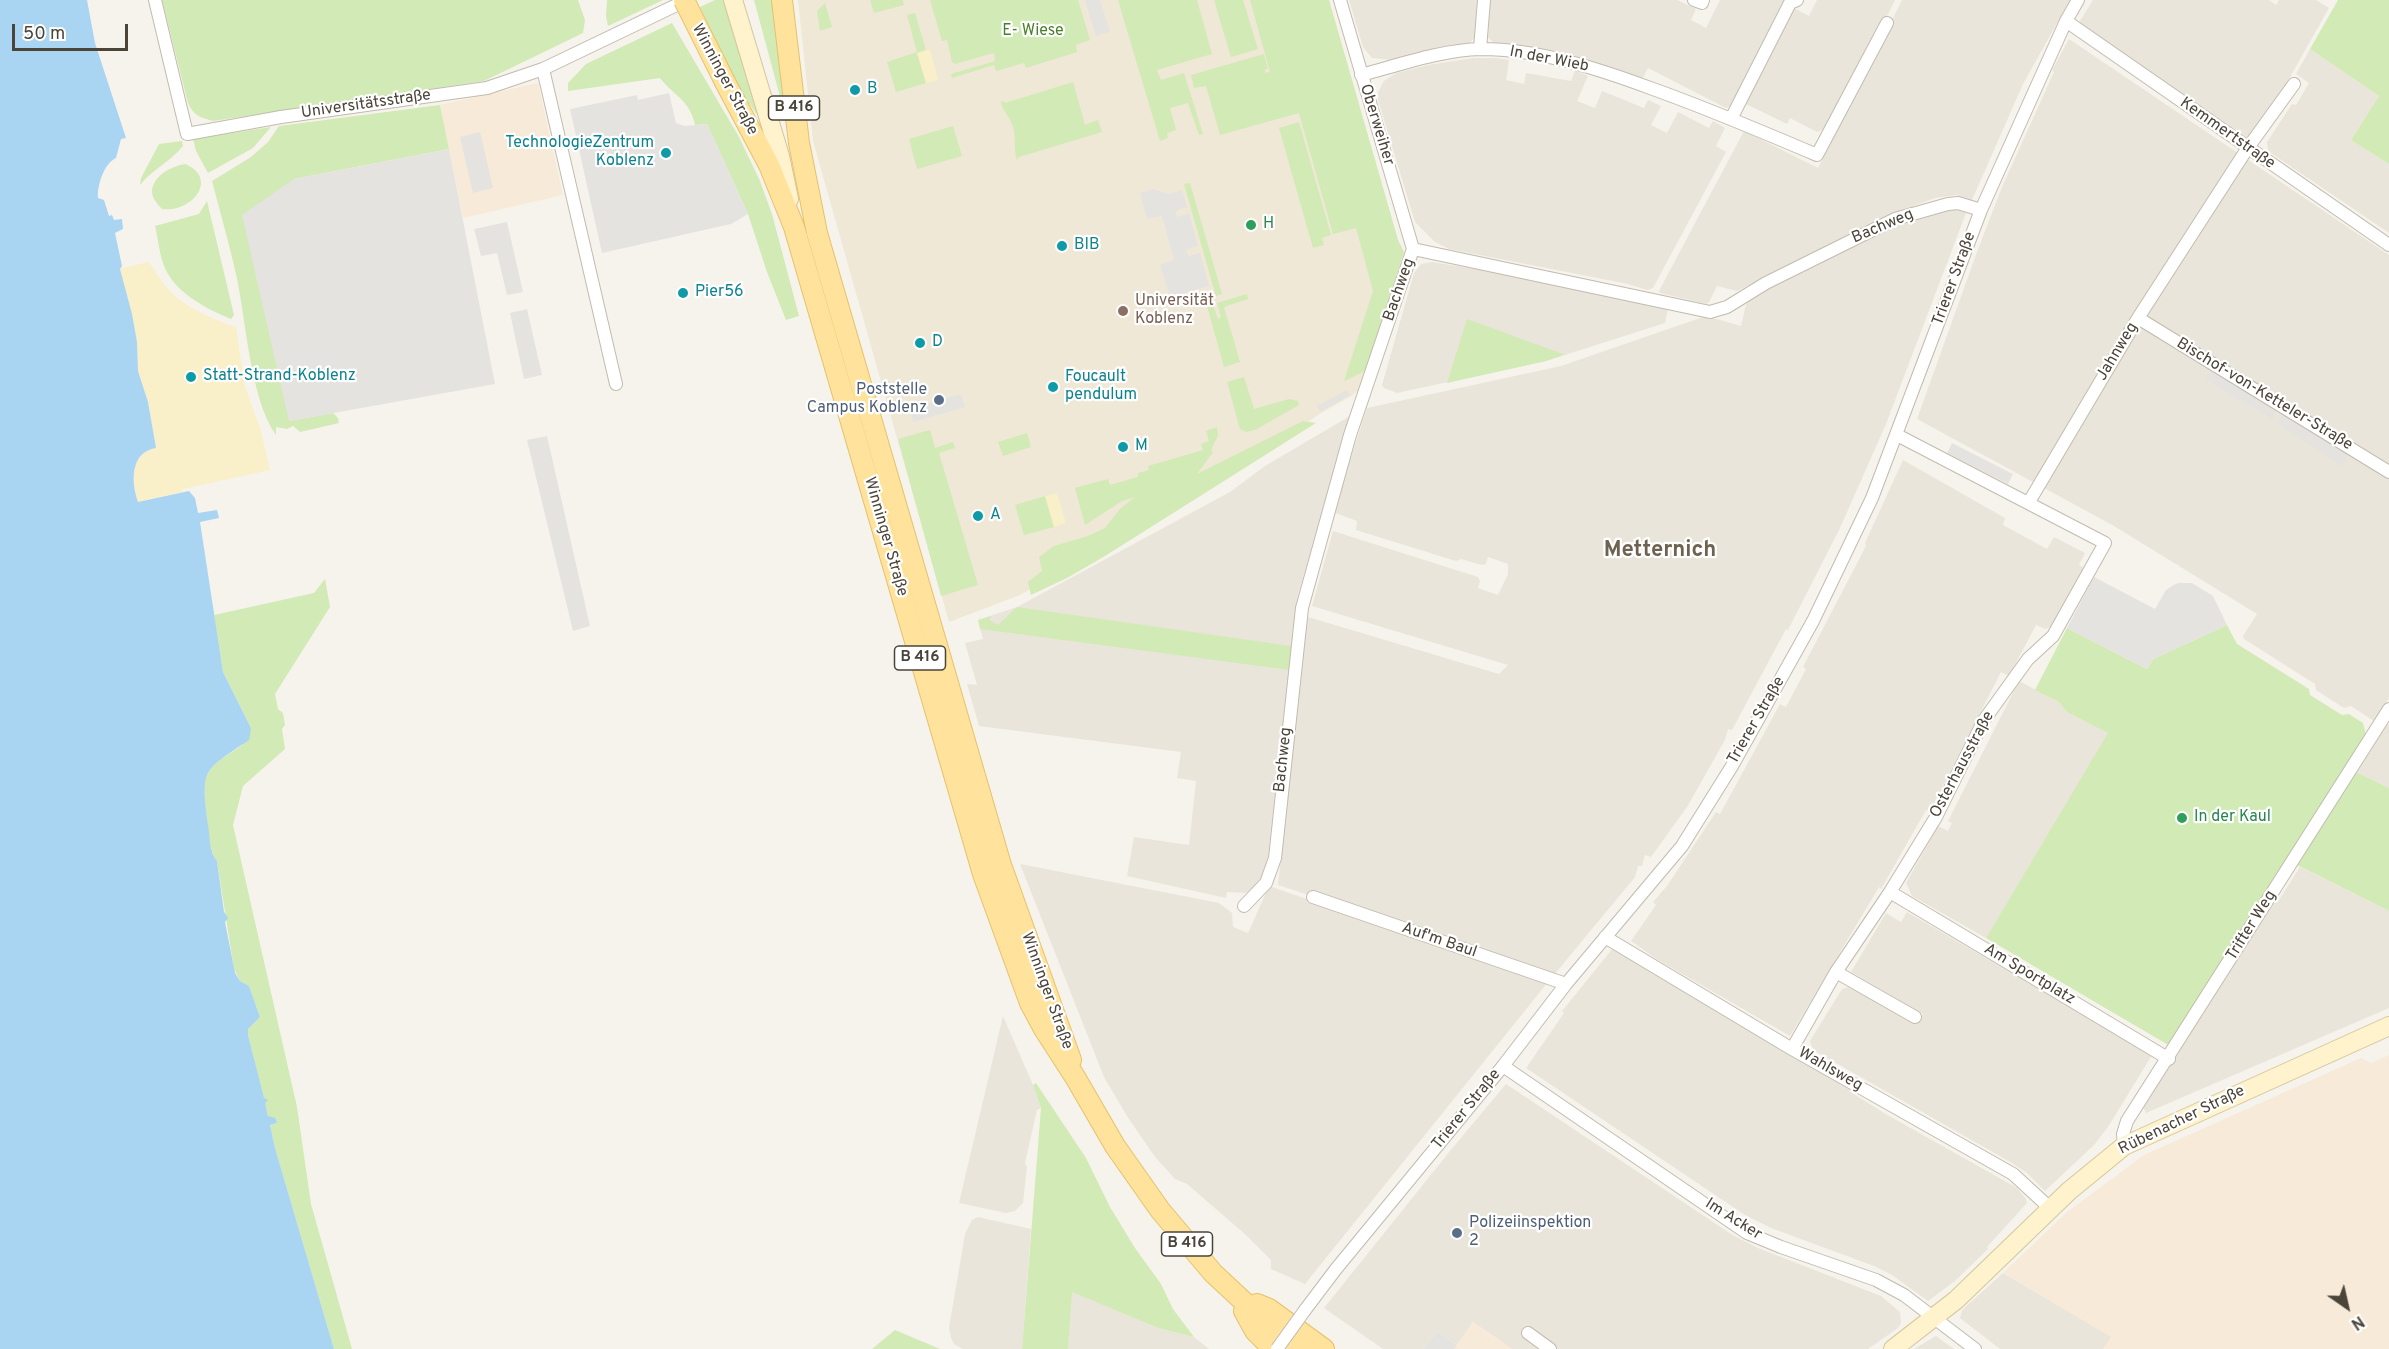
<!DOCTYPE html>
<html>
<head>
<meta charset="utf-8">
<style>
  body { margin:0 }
  #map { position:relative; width:2389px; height:1349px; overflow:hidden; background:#f6f3ec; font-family:Overpass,sans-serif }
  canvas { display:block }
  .north { position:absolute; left:2317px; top:1277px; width:60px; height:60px; -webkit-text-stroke:4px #fff; paint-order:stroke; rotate:146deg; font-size:16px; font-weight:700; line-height:24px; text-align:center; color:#4b4439 }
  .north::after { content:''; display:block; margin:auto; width:21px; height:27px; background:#4b4439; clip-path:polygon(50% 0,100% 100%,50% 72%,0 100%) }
  .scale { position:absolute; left:12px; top:24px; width:116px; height:27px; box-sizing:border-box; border:3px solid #4b4439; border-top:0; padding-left:8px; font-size:18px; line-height:21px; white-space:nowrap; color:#4b4439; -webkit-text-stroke:4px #fff; paint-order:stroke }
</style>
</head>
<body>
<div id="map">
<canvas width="2389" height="1349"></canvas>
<div class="north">N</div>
<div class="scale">50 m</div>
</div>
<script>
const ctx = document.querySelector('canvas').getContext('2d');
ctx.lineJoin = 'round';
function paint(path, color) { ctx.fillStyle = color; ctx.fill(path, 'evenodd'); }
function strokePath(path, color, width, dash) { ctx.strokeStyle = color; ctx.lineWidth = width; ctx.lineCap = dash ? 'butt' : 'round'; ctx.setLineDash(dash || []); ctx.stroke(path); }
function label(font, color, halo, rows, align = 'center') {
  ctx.font = font + ' Overpass,sans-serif'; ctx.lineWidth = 4.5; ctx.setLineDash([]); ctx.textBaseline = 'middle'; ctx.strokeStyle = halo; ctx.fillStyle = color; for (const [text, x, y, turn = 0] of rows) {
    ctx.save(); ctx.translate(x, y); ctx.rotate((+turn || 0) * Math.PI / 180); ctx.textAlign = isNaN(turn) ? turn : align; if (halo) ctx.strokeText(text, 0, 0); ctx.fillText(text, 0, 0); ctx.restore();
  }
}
const residential = new Path2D(`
  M 1349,0 L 1477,0 L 1475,37 L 1468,45 L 1426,51 L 1392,60 L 1372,58 L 1363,47 Z
  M 1490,0 L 1677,0 L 1696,9 L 1691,20 L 1706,28 L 1720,0 L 1786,0 L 1733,105 L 1726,108 L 1648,68 L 1643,78 L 1566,53 L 1519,45 L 1495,44 L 1488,37 Z
  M 1817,0 L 1895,0 L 1886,18 L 1879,23 L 1825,129 L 1817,132 L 1790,118 L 1787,124 L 1746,104 L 1794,8 L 1809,16 Z
  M 1902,0 L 2070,0 L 2023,84 L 1972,200 L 1956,195 L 1935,198 L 1913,206 L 1911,209 L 1880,219 L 1737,291 L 1717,286 L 1709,302 L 1706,304 L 1660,293 L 1659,291 L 1744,131 L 1818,168 Z
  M 2093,0 L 2269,0 L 2276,5 L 2279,0 L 2316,0 L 2329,8 L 2277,100 L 2248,138 L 2078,24 Z
  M 2069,39 L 2389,255 L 2389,698 L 2374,721 L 2351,706 L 2344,708 L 2316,690 L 2315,684 L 2244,639 L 2243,636 L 2257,614 L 2114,526 L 1917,419 L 1977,252 L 2002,187 L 2054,72 L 2052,70 Z
  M 2310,49 L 2379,96 L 2351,140 L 2389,164 L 2389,233 L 2268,151 L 2267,142 L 2292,104 L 2296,105 L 2309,83 L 2296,74 Z
  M 1473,58 L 1496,58 L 1509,60 L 1506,80 L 1524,84 L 1526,73 L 1571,81 L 1575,70 L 1588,76 L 1577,101 L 1595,108 L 1602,91 L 1644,108 L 1648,100 L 1661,106 L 1651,125 L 1667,133 L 1678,112 L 1709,128 L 1713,121 L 1725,128 L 1716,146 L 1726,152 L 1653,288 L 1647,290 L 1628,284 L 1449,249 L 1435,242 L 1415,222 L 1378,100 L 1378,92 L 1384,81 L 1396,73 L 1428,65 Z
  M 1953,208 L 1966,213 L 1886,424 L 1840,528 L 1788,630 L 1786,629 L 1732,730 L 1728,729 L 1725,740 L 1687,807 L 1651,857 L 1645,855 L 1642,866 L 1638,866 L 1635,877 L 1554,975 L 1278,885 L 1295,731 L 1293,729 L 1308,617 L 1499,674 L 1508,665 L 1312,606 L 1333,531 L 1478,577 L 1480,581 L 1478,588 L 1498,595 L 1508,574 L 1508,564 L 1488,557 L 1486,564 L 1482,565 L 1461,559 L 1456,561 L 1356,530 L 1357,521 L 1333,512 L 1367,408 L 1561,366 L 1706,316 L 1741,326 L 1748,296 L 1876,232 L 1920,214 Z
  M 1432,262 L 1494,272 L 1668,309 L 1665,323 L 1546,361 L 1397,393 L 1384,388 L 1382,385 L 1414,273 L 1421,264 Z
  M 1350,416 L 1297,598 L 1268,857 L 1261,882 L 1246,893 L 1227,892 L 1226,898 L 1127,876 L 1134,837 L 1189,845 L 1196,781 L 1177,778 L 1181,752 L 979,726 L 967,684 L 977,685 L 965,643 L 983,639 L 978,620 L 1017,607 L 1230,492 L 1265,466 Z
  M 1903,460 L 2005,518 L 2003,525 L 2047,549 L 2054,537 L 2085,553 L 2079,565 L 2085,568 L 2054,626 L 2045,629 L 2036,625 L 2009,676 L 2001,672 L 1930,811 L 1926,810 L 1881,889 L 1879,887 L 1790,1036 L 1658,960 L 1631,941 L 1656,905 L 1653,902 L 1667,886 L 1716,812 L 1720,814 L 1780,704 L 1786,707 L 1806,669 L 1803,667 L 1866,546 L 1865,543 Z
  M 2019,681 L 2059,702 L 2067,712 L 2109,733 L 1986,938 L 1912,896 L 1906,883 L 1938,826 L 1948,831 L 1952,823 L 1948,821 Z
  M 2386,724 L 2389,725 L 2389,788 L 2356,772 Z
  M 1020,864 L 1219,903 L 1232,913 L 1233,927 L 1248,933 L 1269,886 L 1548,982 L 1305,1284 L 1271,1269 L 1271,1260 L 1246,1235 L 1187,1184 L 1175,1179 L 1155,1157 L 1127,1116 L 1104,1077 Z
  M 2300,867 L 2389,911 L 2389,1008 L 2146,1113 L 2143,1107 L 2275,899 L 2279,900 Z
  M 1907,912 L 2152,1055 L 2108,1127 L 2094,1145 L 2045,1191 L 2027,1173 L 2012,1163 L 1813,1050 L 1810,1041 L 1842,989 L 1848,987 L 1918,1024 L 1923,1014 L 1851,972 L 1886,913 L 1901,922 Z
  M 1613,948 L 1851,1087 L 1849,1091 L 1884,1113 L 2017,1188 L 2026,1199 L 2027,1203 L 1987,1247 L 1988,1249 L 1955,1281 L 1928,1301 L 1892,1275 L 1874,1266 L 1771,1228 L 1745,1215 L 1526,1068 L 1564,1013 L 1562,1011 Z
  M 1003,1016 L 1033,1085 L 1041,1108 L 1037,1110 L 1025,1163 L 1027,1167 L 1023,1203 L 1015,1211 L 1006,1213 L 959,1203 Z
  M 1506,1084 L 1731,1234 L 1758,1248 L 1881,1296 L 1900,1312 L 1901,1323 L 1898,1328 L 1868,1349 L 1512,1349 L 1473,1322 L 1457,1345 L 1437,1331 L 1423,1349 L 1383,1349 L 1324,1308 L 1450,1151 Z
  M 978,1217 L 1031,1229 L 1022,1349 L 963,1349 L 954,1344 L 951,1338 L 949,1328 L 965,1234 L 972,1220 Z
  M 2003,1273 L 2112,1337 L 2103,1349 L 2000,1349 L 1960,1318 L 1962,1310 Z
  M 1071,1291 L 1158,1328 L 1194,1337 L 1209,1349 L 1068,1349 Z
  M 1936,1336 L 1954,1349 L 1914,1349 Z`);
const commercial = new Path2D(`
  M 538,83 L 563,195 L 463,218 L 440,105 Z
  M 2389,1055 L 2389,1349 L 2103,1349 L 2111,1337 L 2003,1273 L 2066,1213 L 2144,1155 L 2361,1058 L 2371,1063 Z
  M 1473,1322 L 1512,1349 L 1423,1349 L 1437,1331 L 1457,1345 Z`);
const education = new Path2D(`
  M 798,0 L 1329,0 L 1398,240 L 1404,252 L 1367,370 L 1359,389 L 1353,395 L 1323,412 L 1148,525 L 1020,595 L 949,622 L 813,141 Z`);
const green = new Path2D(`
  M 162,0 L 578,0 L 585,20 L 583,33 L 484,81 L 213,121 C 201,118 193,115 188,103 Z
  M 607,0 L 663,0 L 608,26 L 606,16 Z
  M 715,0 L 726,0 L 764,125 L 738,87 L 700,7 Z
  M 754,0 L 776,0 L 786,109 L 782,104 Z
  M 870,0 L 903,0 L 904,5 L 874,13 Z
  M 930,0 L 1078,0 L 1090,40 L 1076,45 L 1077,52 L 1026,68 L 1024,63 L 996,71 L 994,65 L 952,78 L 951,74 L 995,61 L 994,53 L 955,64 L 952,62 L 947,40 L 942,41 Z
  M 1118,0 L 1197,0 L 1212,54 L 1157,70 L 1161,80 L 1184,73 L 1203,134 L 1199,135 L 1188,103 L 1170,108 L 1176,130 L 1167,133 L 1168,138 L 1160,141 Z
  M 1214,0 L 1243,0 L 1258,49 L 1231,57 Z
  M 1250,0 L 1329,0 L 1398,240 L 1404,252 L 1367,370 L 1344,381 L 1373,291 L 1356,228 L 1333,234 L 1299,113 L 1220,135 L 1206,86 L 1194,88 L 1191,75 L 1264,54 L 1268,69 L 1265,69 L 1265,73 L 1270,72 Z
  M 2338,0 L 2389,0 L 2389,164 L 2351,140 L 2379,96 L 2310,49 Z
  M 825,3 L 832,27 L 820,31 L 817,11 Z
  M 915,13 L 926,50 L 918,53 L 926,83 L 896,92 L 887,62 L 917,52 L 907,15 Z
  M 672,23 L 739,137 L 760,181 L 772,214 L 799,316 L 786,320 L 767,272 L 748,214 L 707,124 L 695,125 C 690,100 674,96 660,78 L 568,91 L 568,83 L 586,64 Z
  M 1073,82 L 1085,125 L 1098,120 L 1102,132 L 1019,157 L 1017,160 C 1013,147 1017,136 1012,124 C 1009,116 1003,111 1001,102 L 1004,101 L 1005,103 Z
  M 440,105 L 449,149 L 294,179 L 289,421 L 333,413 L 338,418 L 339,423 L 300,432 L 293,426 L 287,429 L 276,427 L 276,435 C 250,399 246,319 236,274 C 229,243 220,212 212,181 L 251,157 L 268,142 L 279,126 Z
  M 1299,122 L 1331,235 L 1322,238 L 1324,245 L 1313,248 L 1279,128 Z
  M 953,126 L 962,156 L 917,169 L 909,139 Z
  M 271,127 L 253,148 L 208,173 L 196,151 L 193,139 Z
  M 182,141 L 183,146 C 170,162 154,168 140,185 L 141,178 L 159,144 Z
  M 185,164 C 219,178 193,213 162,209 C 158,205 152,198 152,192 C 152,176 172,166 185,164 Z
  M 1190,183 L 1222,294 L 1216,296 L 1184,184 Z
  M 207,201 L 234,315 L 231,319 C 206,309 172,291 163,263 C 159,251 158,238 155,226 L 199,214 Z
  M 1247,294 L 1248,299 L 1224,307 L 1240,362 L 1224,367 L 1207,306 L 1213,305 L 1218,319 L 1221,317 L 1217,303 Z
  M 1467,319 L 1563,354 L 1566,354 L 1546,361 L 1447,383 Z
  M 1244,377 L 1254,409 L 1289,399 L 1298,401 L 1299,405 L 1255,430 L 1246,432 L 1240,429 L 1227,382 Z
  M 1303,421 L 1316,423 L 1105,556 L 1067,578 L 1031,595 L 1028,582 L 1042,571 L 1039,557 L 1054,546 L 1088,536 L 1105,528 L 1120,509 L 1135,497 L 1122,501 L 1085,525 L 1075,488 L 1108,479 L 1110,485 L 1138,477 L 1138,473 L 1149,470 L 1148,466 L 1203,450 L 1201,444 L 1209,441 L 1206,431 L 1217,427 L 1218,435 L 1211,450 L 1213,452 L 1197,474 Z
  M 930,430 L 935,448 L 953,442 L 955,448 L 939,453 L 978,585 L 941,596 L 898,439 Z
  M 1027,433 L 1031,447 L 1003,456 L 998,442 Z
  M 1045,496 L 1054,527 L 1024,535 L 1015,505 Z
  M 325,579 L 330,607 L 275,694 L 278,709 L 283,713 L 285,725 L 282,729 L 285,749 L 243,786 L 233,825 L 297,1107 L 311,1204 L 352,1349 L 334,1349 L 275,1148 L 270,1125 L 277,1123 L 268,1116 L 248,1035 L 248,1029 L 260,1017 L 249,986 L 240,981 L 234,969 L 217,861 C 207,850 206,805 204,789 C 204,764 226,758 242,745 C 246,741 249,733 251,728 L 223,672 L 214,615 L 314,593 Z
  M 1017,607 L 1291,646 L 1290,670 L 980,629 L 978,620 L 991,616 L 989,620 L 998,625 Z
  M 2227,625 L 2237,644 L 2309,689 L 2310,695 L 2342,715 L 2349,714 L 2363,723 L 2366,735 L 2170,1046 L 1986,938 L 2108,733 L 2067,712 L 2059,702 L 2035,690 L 2067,628 L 2147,669 L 2153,659 Z
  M 2356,772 L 2389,788 L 2389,911 L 2297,865 Z
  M 1036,1083 L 1086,1158 L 1110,1207 L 1135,1248 L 1161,1284 L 1173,1309 L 1194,1337 L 1158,1328 L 1072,1292 L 1068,1349 L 1022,1349 L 1041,1108 L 1033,1085 Z
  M 895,1330 L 940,1349 L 872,1349 Z`);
const sand = new Path2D(`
  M 930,49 L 938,80 L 926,83 L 917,53 Z
  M 148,262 C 155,269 159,278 165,286 C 182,306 211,319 236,327 L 245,387 L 260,428 L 270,470 L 183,489 L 182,492 L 137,502 C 133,479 129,454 156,448 L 148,402 L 138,371 L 137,342 L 128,297 L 125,295 L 120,269 Z
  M 1057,493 L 1066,523 L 1054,527 L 1045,496 Z`);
const parking = new Path2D(`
  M 1085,0 L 1100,0 L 1110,32 L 1096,36 Z
  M 669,93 L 676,123 L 685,126 L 707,124 L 748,214 L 731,224 L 602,253 L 570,109 L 637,95 L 638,100 Z
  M 480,132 L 493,188 L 473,193 L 460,137 Z
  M 449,149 L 495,384 L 289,421 L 242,215 L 294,179 Z
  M 1153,189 L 1169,194 L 1182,190 L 1187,207 L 1175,211 L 1177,217 L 1189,213 L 1198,246 L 1186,250 L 1188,256 L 1200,253 L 1209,286 L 1170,297 L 1160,265 L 1174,260 L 1162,216 L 1147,219 L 1140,193 Z
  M 507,222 L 523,292 L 507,295 L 497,253 L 481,256 L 474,229 Z
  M 527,309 L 542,375 L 524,379 L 510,313 Z
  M 2211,368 L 2278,408 L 2271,419 L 2205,379 Z
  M 1347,390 L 1350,395 L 1320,412 L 1317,406 Z
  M 961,394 L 965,407 L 913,422 L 910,409 Z
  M 2284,413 L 2349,454 L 2342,466 L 2278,424 Z
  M 547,436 L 590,626 L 573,631 L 527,440 Z
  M 1952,443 L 2013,474 L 2008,484 L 1947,453 Z
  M 2094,577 L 2155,609 L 2166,590 L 2172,586 L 2178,583 L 2192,583 L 2213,596 L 2227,625 L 2153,659 L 2147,669 L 2067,628 Z
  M 1437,1331 L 1457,1345 L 1454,1349 L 1423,1349 Z`);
const water = new Path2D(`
  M 0,0 L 87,0 L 95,43 L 126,138 L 121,139 L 116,158 C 104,163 97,186 98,198 L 104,200 L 109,216 L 112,215 L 114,220 L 122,219 L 123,229 L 115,233 L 122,266 L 120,269 L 132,314 L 137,342 L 138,371 L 148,402 L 156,448 C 130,452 131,482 138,502 L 189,491 L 195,498 L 198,513 L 217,510 L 219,518 L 200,522 L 223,672 L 251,728 L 249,740 C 202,772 201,767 208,825 C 210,836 209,852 217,861 L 224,912 L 228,918 L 225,922 L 235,973 L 240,981 L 249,986 L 260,1017 L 248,1029 L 248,1035 L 264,1098 L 268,1100 L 265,1103 L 268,1116 L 275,1118 L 277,1123 L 270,1125 L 275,1148 L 334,1349 L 0,1349 Z`);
const street = new Path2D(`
  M 155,0 L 187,134 L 281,117 L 487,88 L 543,69 L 687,0
  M 1340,0 L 1413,249
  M 1694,0 L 1702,3 L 1703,0
  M 2066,21 L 2389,245
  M 1480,49 L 1484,0
  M 543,69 L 616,384
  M 1361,75 C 1399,65 1441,50 1481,49 C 1539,49 1599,69 1653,89 C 1709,109 1763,132 1817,155 L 1887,23
  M 1732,117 L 1790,3 L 1797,0
  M 1413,249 L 1710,312 L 1727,307 L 1766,283 L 1895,219 L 1948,204 L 1958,203 L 1981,210
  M 2138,318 L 2389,472
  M 2029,502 L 2138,318 L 2247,149 L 2294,84
  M 1890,892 L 2169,1059
  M 1313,897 L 1566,984
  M 1244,906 L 1266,883 L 1275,858 L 1302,608 L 1350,435 L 1413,249
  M 1605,937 L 1792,1049 L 2013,1174 L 2051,1209
  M 1836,972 L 1915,1017
  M 1792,1049 L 1836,972 L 1890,892 L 1936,817 L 1984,720 L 2028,659 L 2053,636 L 2105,543 L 1897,435
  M 1503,1066 L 1747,1233 L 1781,1247 L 1876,1280 L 1904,1295 L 1975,1349
  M 2124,1146 L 2123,1134 L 2127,1121 L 2389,709
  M 1305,1310 L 1336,1269 L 1503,1066 L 1566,984 L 1682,846 L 1732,766 L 1813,621 L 1872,498 L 1981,210 L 2066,21 L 2078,0
  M 1528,1333 L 1550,1349`);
const secondary = new Path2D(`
  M 733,0 L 780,156 L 789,199
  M 1893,1349 L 1956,1300 L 2069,1191 L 2124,1146 L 2389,1026`);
const primary = new Path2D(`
  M 782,0 L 799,143 L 817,233 L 1001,865 L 1071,1060
  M 725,82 L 769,165 L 794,227 L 983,874 L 1030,1003 L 1044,1029 L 1075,1077 L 1115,1146 L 1160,1210 L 1213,1273 L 1271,1327 L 1298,1349
  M 1257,1304 L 1269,1309 L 1324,1349
  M 1244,1311 L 1255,1331 L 1273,1349`);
const streetBridge = new Path2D(`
  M 1277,1349 L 1305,1310`);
const primaryBridge = new Path2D(`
  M 684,0 L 725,82`);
const markers = [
  [855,90,6,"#0f9aa8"],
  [666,153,6,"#0f9aa8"],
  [1251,225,6,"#2e9e5b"],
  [1062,246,6,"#0f9aa8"],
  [683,293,6,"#0f9aa8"],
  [1123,311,6,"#8d6e63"],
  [920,343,6,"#0f9aa8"],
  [191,377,6,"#0f9aa8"],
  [1053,387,6,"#0f9aa8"],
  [939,400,6,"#5c6f8a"],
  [1123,447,6,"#0f9aa8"],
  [978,516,6,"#0f9aa8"],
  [2182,818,6,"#2e9e5b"],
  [1457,1233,6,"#5c6f8a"]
];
const shields = [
  [794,108,51],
  [920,658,51],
  [1187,1244,51]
];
const shieldNames = [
  ["B 416",794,108],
  ["B 416",920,658],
  ["B 416",1187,1244]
];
const parkNames = [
  ["E- Wiese",1033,32]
];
const streetNames = [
  ["In der Wieb",1549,60,11],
  ["Winninger Straße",724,80,62],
  ["Universitätsstraße",366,105,-8],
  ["Oberweiher",1376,125,73],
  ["Kemmertstraße",2227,134,35],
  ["Bachweg",1883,227,-23],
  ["Trierer Straße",1955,279,-70],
  ["Bachweg",1400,290,-71],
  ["Jahnweg",2118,352,-59],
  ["Bischof-von-Ketteler-Straße",2264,395,31],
  ["Winninger Straße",885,537,74],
  ["Trierer Straße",1757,721,-60],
  ["Bachweg",1284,760,-84],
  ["Osterhausstraße",1963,765,-62],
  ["Trifter Weg",2252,926,-58],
  ["Auf'm Baul",1439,941,19],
  ["Am Sportplatz",2029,975,31],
  ["Winninger Straße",1046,991,70],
  ["Wahlsweg",1830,1070,30],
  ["Trierer Straße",1467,1110,-51],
  ["Rübenacher Straße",2182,1121,-26],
  ["Im Acker",1733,1220,32]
];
const cultureNames = [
  ["B",867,90],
  ["TechnologieZentrum",654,144,"right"],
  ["Koblenz",654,162,"right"],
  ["BIB",1074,246],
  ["Pier56",695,293],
  ["D",932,343],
  ["Statt-Strand-Koblenz",203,377],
  ["Foucault",1065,378],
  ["pendulum",1065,396],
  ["M",1135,447],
  ["A",990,516]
];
const leisureNames = [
  ["H",1263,225],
  ["In der Kaul",2194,818]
];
const educationNames = [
  ["Universität",1135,302],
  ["Koblenz",1135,320]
];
const serviceNames = [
  ["Poststelle",927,391],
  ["Campus Koblenz",927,409],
  ["Polizeiinspektion",1469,1224,"left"],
  ["2",1469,1242,"left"]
];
const districtNames = [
  ["Metternich",1660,552]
];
paint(residential, '#eae5da');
paint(commercial, '#f7ead8');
paint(education, '#efe8d6');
paint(green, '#d2eab5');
paint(sand, '#f9efc9');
paint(parking, '#e5e3e0');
paint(water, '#a9d4f2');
strokePath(street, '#c2bbae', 14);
strokePath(secondary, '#d6c79b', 20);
strokePath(primary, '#e6c16a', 22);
strokePath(street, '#fff', 12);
strokePath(secondary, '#fff3cd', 18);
strokePath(primary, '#ffe39c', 20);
strokePath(streetBridge, '#c2bbae', 14, []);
strokePath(primaryBridge, '#e6c16a', 22, []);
strokePath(streetBridge, '#fff', 12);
strokePath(primaryBridge, '#ffe39c', 20);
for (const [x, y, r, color] of markers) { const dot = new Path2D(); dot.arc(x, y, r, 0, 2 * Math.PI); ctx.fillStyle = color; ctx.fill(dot); strokePath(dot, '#fff', 2); }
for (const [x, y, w] of shields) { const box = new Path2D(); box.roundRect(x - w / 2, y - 12, w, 24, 4.5); ctx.fillStyle = '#fff'; ctx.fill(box); strokePath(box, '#4b4439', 1.5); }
label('bold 15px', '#4b4439', null, shieldNames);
label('16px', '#4a7f2a', '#fff', parkNames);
label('16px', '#4b4439', '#fff', streetNames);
label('16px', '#0d838f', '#fff', cultureNames, 'left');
label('16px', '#27864d', '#fff', leisureNames, 'left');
label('16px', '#785e54', '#fff', educationNames, 'left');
label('16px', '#4e5e75', '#fff', serviceNames, 'right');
label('bold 22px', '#6e6250', '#fff', districtNames);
</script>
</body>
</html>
